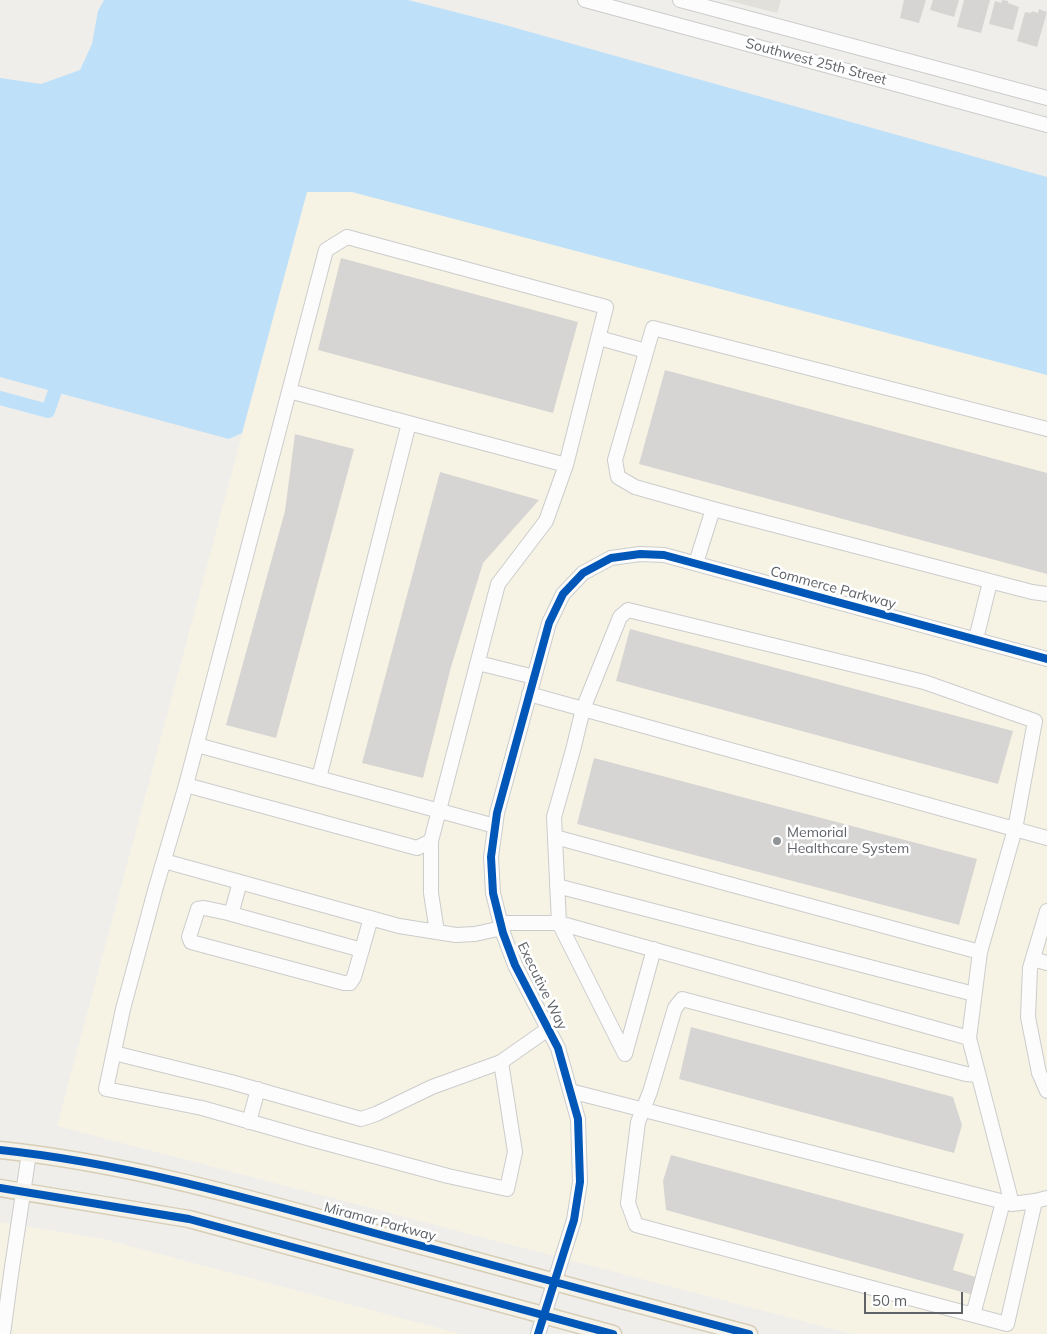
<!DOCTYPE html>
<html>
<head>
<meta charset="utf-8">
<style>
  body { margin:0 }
  #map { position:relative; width:1047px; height:1334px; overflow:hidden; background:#efeeea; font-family:Mulish,sans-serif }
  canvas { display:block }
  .scale { position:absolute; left:864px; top:1292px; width:99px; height:22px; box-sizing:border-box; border:2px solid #5f6368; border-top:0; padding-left:6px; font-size:15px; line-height:18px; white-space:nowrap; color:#5f6368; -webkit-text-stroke:4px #fff; paint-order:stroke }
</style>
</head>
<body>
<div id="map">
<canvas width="1047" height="1334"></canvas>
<div class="scale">50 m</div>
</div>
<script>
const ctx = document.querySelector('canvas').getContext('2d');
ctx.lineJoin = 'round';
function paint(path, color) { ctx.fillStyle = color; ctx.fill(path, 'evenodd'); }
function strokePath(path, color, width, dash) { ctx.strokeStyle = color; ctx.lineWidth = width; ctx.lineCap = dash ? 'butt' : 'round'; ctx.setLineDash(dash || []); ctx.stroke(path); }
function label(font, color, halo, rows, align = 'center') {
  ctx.font = font + ' Mulish,sans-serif'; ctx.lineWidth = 5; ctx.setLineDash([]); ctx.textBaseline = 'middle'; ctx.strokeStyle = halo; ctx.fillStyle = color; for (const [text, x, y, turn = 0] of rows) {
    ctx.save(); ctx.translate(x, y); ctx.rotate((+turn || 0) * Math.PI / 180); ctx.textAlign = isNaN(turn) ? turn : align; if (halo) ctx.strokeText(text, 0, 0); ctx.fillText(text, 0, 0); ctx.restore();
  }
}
const commercial = new Path2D(`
  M 307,192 L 352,192 L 1047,375 L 1047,1334 L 852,1334 L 57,1126 Z
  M 0,1222 L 103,1239 L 461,1334 L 0,1334 Z`);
const education = new Path2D(`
  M 726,0 L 781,0 L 777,13 Z`);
const water = new Path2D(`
  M 104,0 L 408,0 L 498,23 L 1047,177 L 1047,375 L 352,192 L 307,192 L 242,433 L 229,439 L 0,377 L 0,78 L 41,84 L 80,70 L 92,44 L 98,11 Z`);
const canal = new Path2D(`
  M 0,398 L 48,411 L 61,374`);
const building = new Path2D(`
  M 904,0 L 926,0 L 919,23 L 900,18 Z
  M 933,0 L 959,0 L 954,17 L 930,10 Z
  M 964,0 L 990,0 L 981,33 L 957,27 Z
  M 1002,0 L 1008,1 L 1008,3 L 1019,7 L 1013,30 L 989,24 L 995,1 L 1001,3 Z
  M 1039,9 L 1047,12 L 1037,47 L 1017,41 L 1025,12 L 1031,13 L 1032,11 L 1038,13 Z
  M 341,258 L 578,322 L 553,413 L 318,350 Z
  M 665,370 L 1047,473 L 1047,574 L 639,464 Z
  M 295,434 L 354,449 L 276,738 L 226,725 L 285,511 Z
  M 440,472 L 539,500 L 483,563 L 451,667 L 423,778 L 362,763 Z
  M 630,629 L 1013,731 L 998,784 L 616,681 Z
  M 594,758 L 977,859 L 959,925 L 577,824 Z
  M 691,1027 L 953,1097 L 962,1125 L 954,1153 L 679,1079 Z
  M 671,1155 L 964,1234 L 953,1270 L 979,1278 L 973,1295 L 666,1210 L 663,1181 Z`);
const minor = new Path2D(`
  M 585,0 L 1047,125
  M 680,0 L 1047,98
  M 347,237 L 606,307 L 566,465 L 546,521 L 498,584 L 431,841 L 417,848 L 186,785 L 326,250 Z
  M 599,338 L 646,351
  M 289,391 L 566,465
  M 1047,429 L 653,328 L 615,460 L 618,477 L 635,487 L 713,509 L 1032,592 L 1047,594
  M 696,563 L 713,509
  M 976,639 L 990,582
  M 478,663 L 534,677
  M 529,694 L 583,709 L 620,617 L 628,610 L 924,682 L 1035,721 L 1015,829 L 980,952 L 969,1038 L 559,923
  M 197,745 L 495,826
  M 319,778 L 409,423
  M 186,785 L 156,887 L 123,1009 L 106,1089 L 202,1108 L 307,1138 L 448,1176 L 507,1189 L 515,1152 L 501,1062
  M 555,837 L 980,952
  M 431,841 L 431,893 L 437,932
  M 164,861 L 399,926 L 456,935 L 475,934 L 502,928
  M 240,882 L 232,911 L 228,913 L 204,908 L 198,909 L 189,937 L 191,942 L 344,983 L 350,983 L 354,977 L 371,918
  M 557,886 L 974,994
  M 1047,911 L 1030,968 L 1028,1017 L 1039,1073 L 1047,1091
  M 228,913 L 362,950
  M 501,923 L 559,923 L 554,817 L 573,750 L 583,709 L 1047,838
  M 559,923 L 625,1054 L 654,949
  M 1033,959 L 1047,963
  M 969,1038 L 1012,1204 L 1035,1201 L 1047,1198
  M 114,1053 L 231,1082 L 361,1119 L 376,1114 L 432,1087 L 501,1062 L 548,1029
  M 978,1075 L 966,1074 L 682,999 L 675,1008 L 650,1092 L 638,1122 L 628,1203 L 636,1225 L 1007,1324 L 1035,1201
  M 570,1091 L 1012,1204
  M 249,1122 L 258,1089
  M 973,1315 L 1003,1202
  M 3,1334 L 11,1274 L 29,1153
  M 538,1334 L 574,1220 L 580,1182 L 578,1119 L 558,1048 L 515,965 L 503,933 L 493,893 L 491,857 L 497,813 L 549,623 L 563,594 L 583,573 L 611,558 L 640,554 L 664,555 L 1047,659`);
const major = new Path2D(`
  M 0,1150 C 124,1163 244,1197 363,1230 C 492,1265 620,1300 749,1334
  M 0,1188 L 189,1219 L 613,1334`);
const cycleway = new Path2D(`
  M 0,1150 C 124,1163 244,1197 363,1230 C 492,1265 620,1300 749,1334
  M 0,1188 L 189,1219 L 613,1334
  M 538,1334 L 574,1220 L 580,1182 L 578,1119 L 558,1048 L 515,965 L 503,933 L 493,893 L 491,857 L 497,813 L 549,623 L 563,594 L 583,573 L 611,558 L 640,554 L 664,555 L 1047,659`);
const markers = [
  [777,841,5,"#919496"]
];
const streetNames = [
  ["Southwest 25th Street",816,62,15],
  ["Commerce Parkway",833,588,15],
  ["Executive Way",542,986,64],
  ["Miramar Parkway",380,1222,15]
];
const poiNames = [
  ["Memorial",787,833],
  ["Healthcare System",787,849]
];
paint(commercial, '#f7f3e4');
paint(education, '#e2e0da');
paint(water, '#bfe0f9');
strokePath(canal, '#bfe0f9', 14);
paint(building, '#d6d5d3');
strokePath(minor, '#cbcccc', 16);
strokePath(major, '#d7ceb8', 19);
strokePath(minor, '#fdfcfc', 14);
strokePath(major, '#f4f2e9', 16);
strokePath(cycleway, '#0057b8', 8);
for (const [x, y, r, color] of markers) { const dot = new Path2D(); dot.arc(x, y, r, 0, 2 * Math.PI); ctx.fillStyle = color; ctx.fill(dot); strokePath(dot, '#fff', 2); }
label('14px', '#5f6368', '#fff', streetNames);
label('14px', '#5f6368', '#fff', poiNames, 'left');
</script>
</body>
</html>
